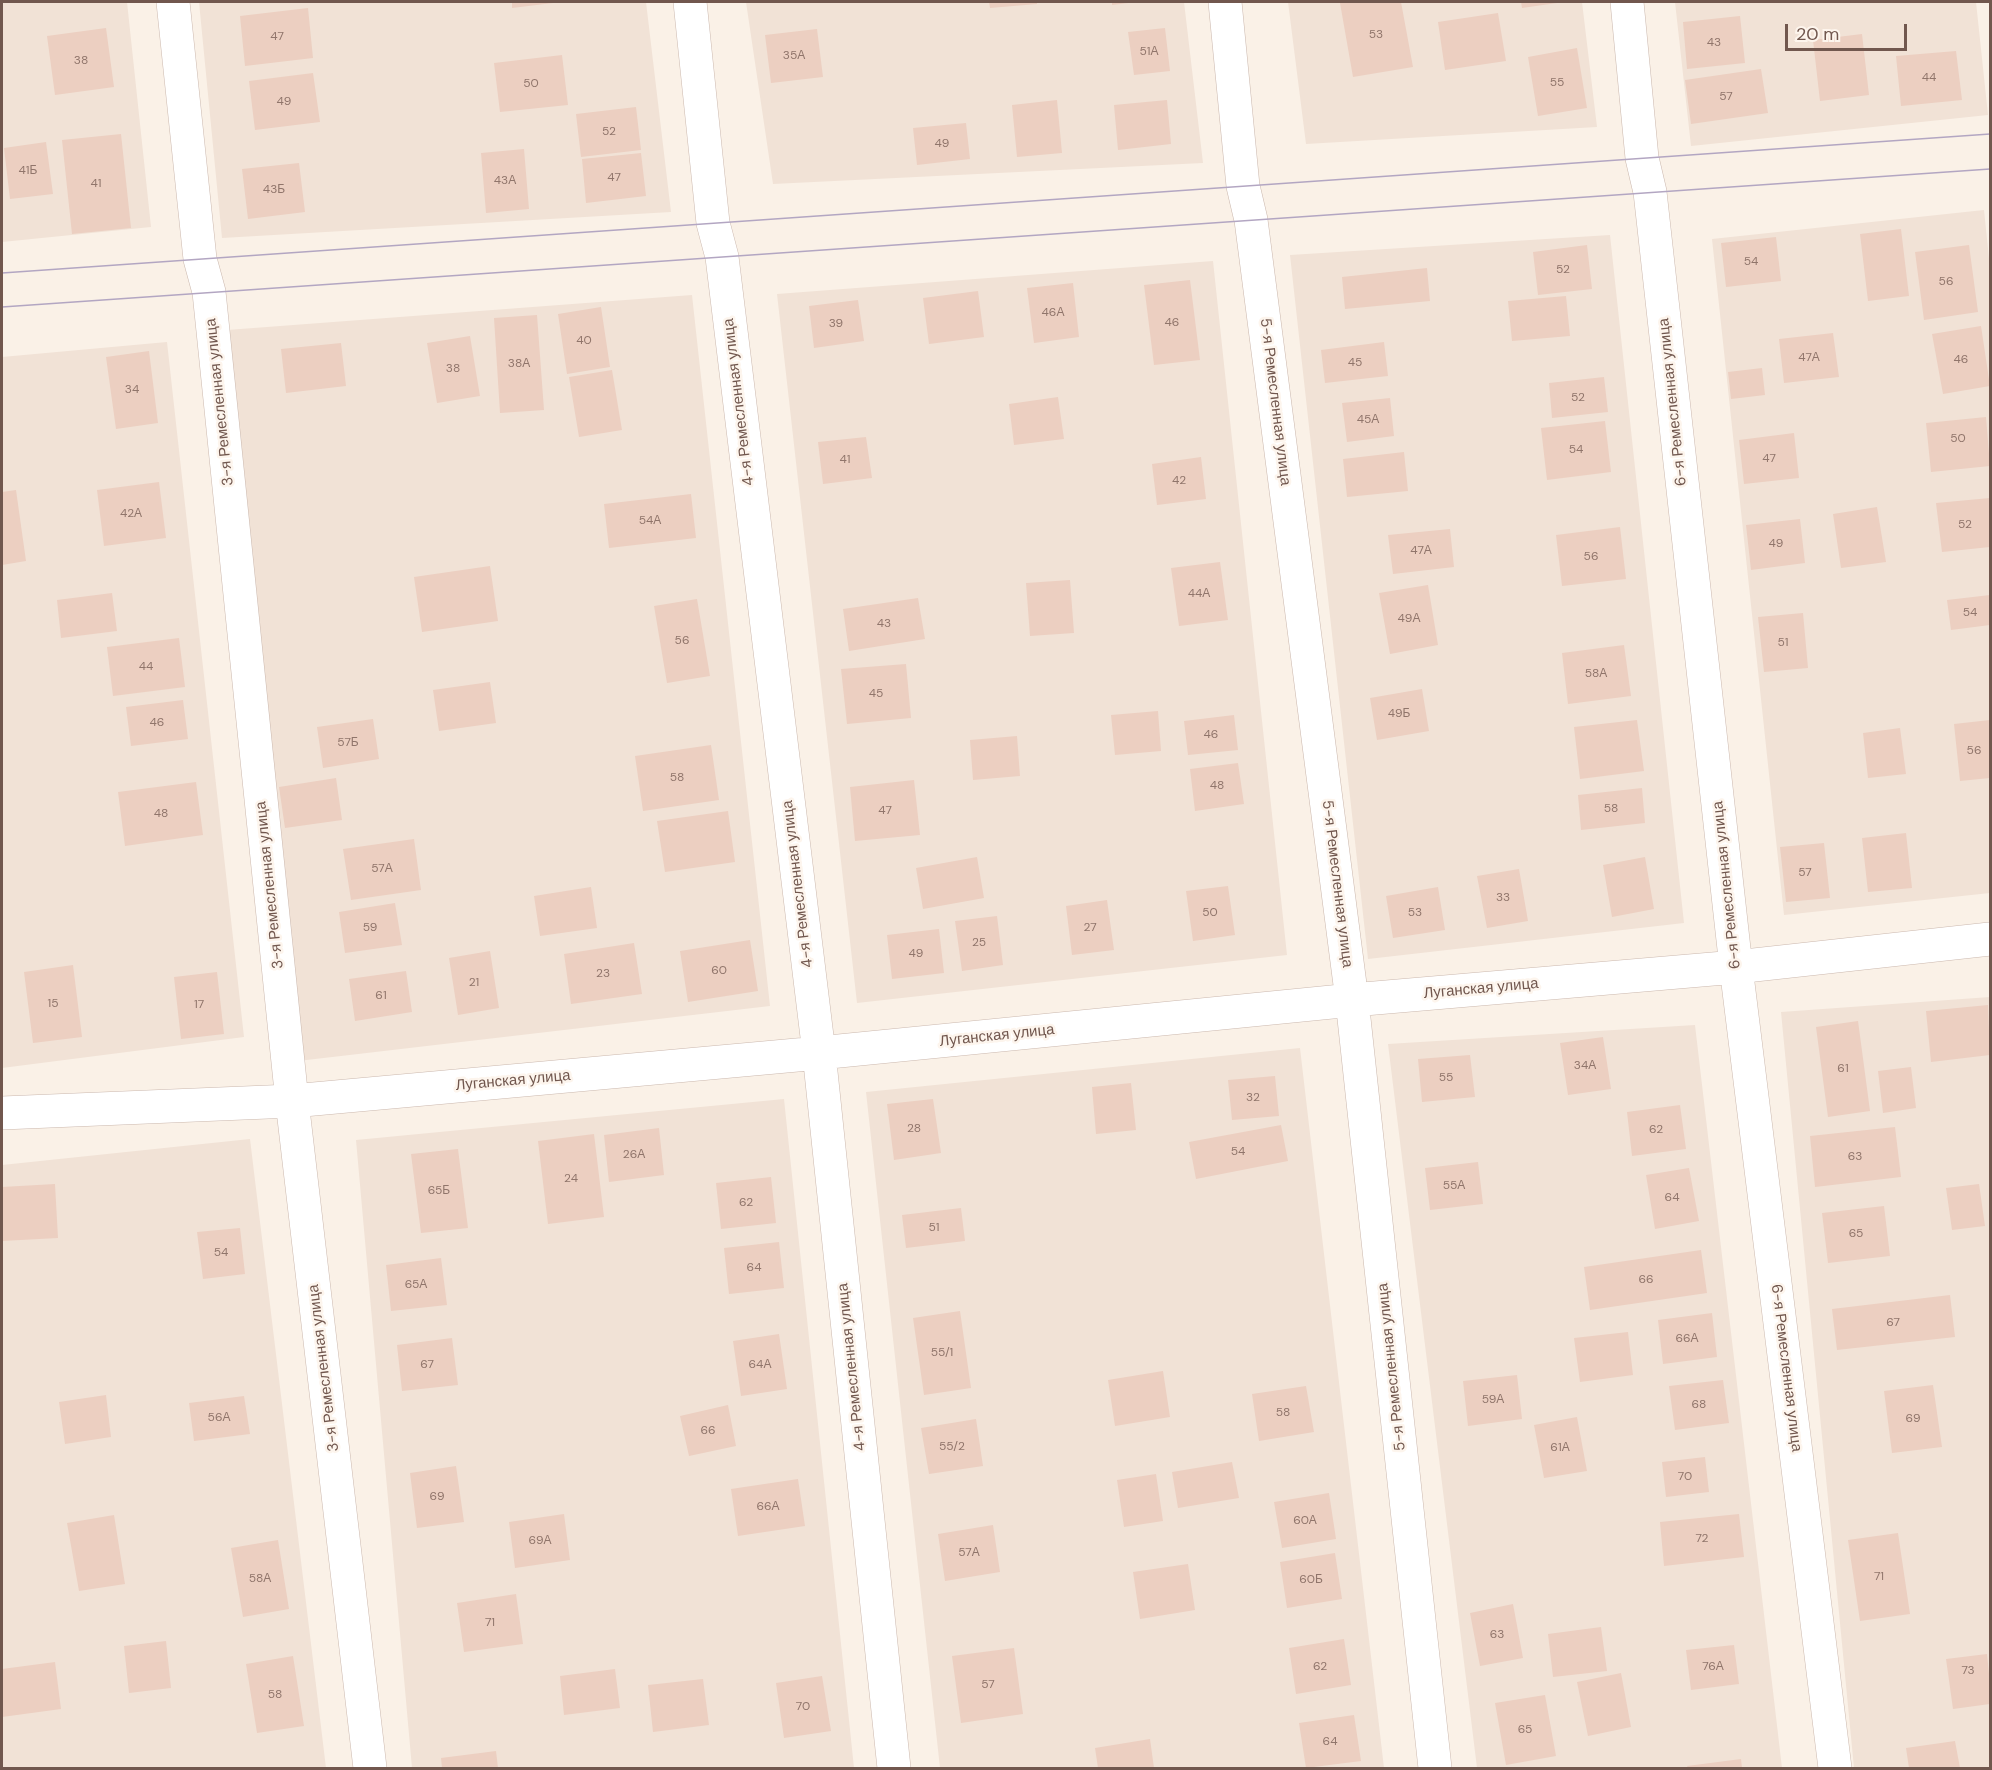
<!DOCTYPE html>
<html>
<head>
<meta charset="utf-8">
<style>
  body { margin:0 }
  #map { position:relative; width:1992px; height:1770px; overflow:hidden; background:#faf1e7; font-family:"DM Sans",sans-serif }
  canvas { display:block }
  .frame { position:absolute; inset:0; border:3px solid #71574e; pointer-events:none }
  .scale { position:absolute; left:1785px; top:24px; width:122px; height:27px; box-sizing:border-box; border:3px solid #71574e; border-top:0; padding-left:8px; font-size:18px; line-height:21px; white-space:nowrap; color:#71574e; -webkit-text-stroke:4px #fdf5ed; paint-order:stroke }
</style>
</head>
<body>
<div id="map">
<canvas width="1992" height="1770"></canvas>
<div class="frame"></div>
<div class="scale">20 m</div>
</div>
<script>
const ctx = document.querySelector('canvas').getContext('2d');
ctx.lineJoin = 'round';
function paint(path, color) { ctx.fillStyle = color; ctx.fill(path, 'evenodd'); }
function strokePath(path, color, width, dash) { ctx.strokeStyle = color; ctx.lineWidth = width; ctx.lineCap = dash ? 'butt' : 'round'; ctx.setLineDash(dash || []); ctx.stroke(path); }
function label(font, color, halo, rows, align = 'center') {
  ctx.font = font + ' "DM Sans",sans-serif'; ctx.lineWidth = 5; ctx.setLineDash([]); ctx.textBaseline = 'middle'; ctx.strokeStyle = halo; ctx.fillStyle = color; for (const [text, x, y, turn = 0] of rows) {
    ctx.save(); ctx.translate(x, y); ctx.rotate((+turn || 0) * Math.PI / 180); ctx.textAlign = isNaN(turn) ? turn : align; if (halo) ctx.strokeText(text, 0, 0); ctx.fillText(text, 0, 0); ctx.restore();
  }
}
const residential = new Path2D(`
  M 2,2 L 127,2 L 151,227 L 2,242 Z
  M 199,2 L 646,2 L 671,212 L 222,238 Z
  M 746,2 L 1184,2 L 1203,163 L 773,184 Z
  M 1288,2 L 1582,2 L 1597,127 L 1306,144 Z
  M 1675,2 L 1976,2 L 1988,115 L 1691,146 Z
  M 1984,210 L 1990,268 L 1990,893 L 1784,915 L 1712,239 Z
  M 1610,235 L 1684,923 L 1368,959 L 1290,255 Z
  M 1213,261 L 1287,955 L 857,1003 L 777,294 Z
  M 692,295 L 770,1006 L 298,1061 L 227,330 Z
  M 167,342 L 244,1037 L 2,1068 L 2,357 Z
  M 1990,997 L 1990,1768 L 1854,1768 L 1781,1012 Z
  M 1695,1025 L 1782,1768 L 1477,1768 L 1388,1044 Z
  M 1300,1048 L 1384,1768 L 940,1768 L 866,1092 Z
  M 784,1099 L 854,1768 L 412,1768 L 356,1140 Z
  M 250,1139 L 326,1768 L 2,1768 L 2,1165 Z`);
const building = new Path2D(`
  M 512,2 L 553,2 L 553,3 L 512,8 Z
  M 989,2 L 1037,2 L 1037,4 L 990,8 Z
  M 1112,2 L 1128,2 L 1128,3 L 1112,5 Z
  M 1351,2 L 1401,2 L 1413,67 L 1353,77 L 1340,3 Z
  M 1521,2 L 1557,2 L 1557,3 L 1522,8 Z
  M 308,8 L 313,58 L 245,66 L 240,16 Z
  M 1498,13 L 1506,61 L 1445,70 L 1438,22 Z
  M 1740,16 L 1745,63 L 1687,69 L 1683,22 Z
  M 106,28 L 114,87 L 55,95 L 47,36 Z
  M 1165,28 L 1170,71 L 1134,75 L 1128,32 Z
  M 817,29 L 823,77 L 771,83 L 765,35 Z
  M 1862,34 L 1869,95 L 1820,101 L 1813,40 Z
  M 1577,48 L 1587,108 L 1538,116 L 1528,57 Z
  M 1956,51 L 1962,100 L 1901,106 L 1896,56 Z
  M 562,55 L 568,105 L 500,112 L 494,63 Z
  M 1761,69 L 1768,113 L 1691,124 L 1685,80 Z
  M 313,73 L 320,122 L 255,130 L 249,81 Z
  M 1057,100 L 1062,153 L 1017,157 L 1012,105 Z
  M 1167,100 L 1171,144 L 1118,150 L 1114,105 Z
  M 636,107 L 641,150 L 581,157 L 576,114 Z
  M 966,123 L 970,159 L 917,165 L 913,128 Z
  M 121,134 L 131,228 L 72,234 L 62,140 Z
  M 46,142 L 53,194 L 10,199 L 4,148 Z
  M 524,149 L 529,209 L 486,213 L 481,153 Z
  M 641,153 L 646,196 L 586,203 L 582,159 Z
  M 299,163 L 305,212 L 248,219 L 242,169 Z
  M 1901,229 L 1909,296 L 1868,301 L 1860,234 Z
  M 1776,237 L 1781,281 L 1726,287 L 1721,243 Z
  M 1587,245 L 1592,289 L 1538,295 L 1533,252 Z
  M 1969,245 L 1978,312 L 1924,320 L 1915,252 Z
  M 1427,268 L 1430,301 L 1345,309 L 1342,277 Z
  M 1190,280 L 1200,360 L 1154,365 L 1144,285 Z
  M 1073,283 L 1079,337 L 1034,343 L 1027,288 Z
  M 978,291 L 984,337 L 929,344 L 923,298 Z
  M 1566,296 L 1570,336 L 1512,341 L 1508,301 Z
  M 858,300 L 864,341 L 814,348 L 809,306 Z
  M 601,307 L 610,367 L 567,374 L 558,314 Z
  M 537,315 L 544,410 L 500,413 L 494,318 Z
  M 1981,326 L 1990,386 L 1943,394 L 1932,334 Z
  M 1833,333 L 1839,377 L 1784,383 L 1779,339 Z
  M 470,336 L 480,396 L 437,403 L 427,343 Z
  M 1384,342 L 1388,376 L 1325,383 L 1321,350 Z
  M 341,343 L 346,386 L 286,393 L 281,349 Z
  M 149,351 L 158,423 L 116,429 L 106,357 Z
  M 1762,368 L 1765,395 L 1731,399 L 1728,372 Z
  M 612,370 L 622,430 L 579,437 L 569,377 Z
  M 1604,377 L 1608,412 L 1552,418 L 1549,383 Z
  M 1058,397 L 1064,439 L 1014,445 L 1009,404 Z
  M 1390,398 L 1394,436 L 1347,442 L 1342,403 Z
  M 1986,417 L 1990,466 L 1931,472 L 1926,423 Z
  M 1605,421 L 1611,472 L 1547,480 L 1541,428 Z
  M 1794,433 L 1799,478 L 1744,484 L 1739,440 Z
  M 866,437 L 872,478 L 823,484 L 818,442 Z
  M 1404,452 L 1408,491 L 1347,497 L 1343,459 Z
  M 1201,457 L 1206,499 L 1157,505 L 1152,464 Z
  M 159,482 L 166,538 L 104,546 L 97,490 Z
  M 16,490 L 26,561 L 2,565 L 2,492 Z
  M 691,494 L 696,538 L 609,548 L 604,504 Z
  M 1990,498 L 1990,547 L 1942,552 L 1936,503 Z
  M 1877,507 L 1886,562 L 1841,568 L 1833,514 Z
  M 1800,519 L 1805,563 L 1751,570 L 1746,525 Z
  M 1620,527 L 1626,579 L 1562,586 L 1556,535 Z
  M 1450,529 L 1454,567 L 1393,574 L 1388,535 Z
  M 1220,562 L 1228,620 L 1179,626 L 1171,568 Z
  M 490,566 L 498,621 L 422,632 L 414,577 Z
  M 1070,580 L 1074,633 L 1030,636 L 1026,583 Z
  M 1428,585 L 1438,645 L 1390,654 L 1379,593 Z
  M 112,593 L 117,631 L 61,638 L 57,600 Z
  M 1990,595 L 1990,625 L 1951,630 L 1947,600 Z
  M 918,598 L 925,639 L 849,651 L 843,609 Z
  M 697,599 L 710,676 L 667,683 L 654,606 Z
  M 1803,613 L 1808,668 L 1764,672 L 1758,617 Z
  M 179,638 L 185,687 L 113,696 L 107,647 Z
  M 1624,645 L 1631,696 L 1568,704 L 1562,653 Z
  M 906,664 L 911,718 L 847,724 L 841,669 Z
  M 490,682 L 496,723 L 439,731 L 433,690 Z
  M 1422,689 L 1429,731 L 1377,740 L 1370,698 Z
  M 183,700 L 188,739 L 131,746 L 126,707 Z
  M 1158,711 L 1161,751 L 1115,755 L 1111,715 Z
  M 1234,715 L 1238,750 L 1188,755 L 1184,721 Z
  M 373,719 L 379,759 L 323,768 L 317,727 Z
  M 1637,720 L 1644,771 L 1580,779 L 1574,727 Z
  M 1990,720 L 1990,778 L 1960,781 L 1954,724 Z
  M 1900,728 L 1906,774 L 1868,778 L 1863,733 Z
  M 1017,736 L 1020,776 L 973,780 L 970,740 Z
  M 711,745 L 719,800 L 643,811 L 635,756 Z
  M 1238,763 L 1244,804 L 1195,811 L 1190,769 Z
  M 336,778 L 342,820 L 285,828 L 279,787 Z
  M 914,780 L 920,835 L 855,841 L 850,787 Z
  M 196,782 L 203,835 L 125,846 L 118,792 Z
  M 1642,788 L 1645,823 L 1581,830 L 1578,795 Z
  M 728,811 L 735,862 L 665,872 L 657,821 Z
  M 1906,833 L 1912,888 L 1868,892 L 1862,838 Z
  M 414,839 L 421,890 L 351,900 L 343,849 Z
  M 1824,843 L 1830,898 L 1786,902 L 1780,847 Z
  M 977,857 L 984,898 L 923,909 L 916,868 Z
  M 1645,857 L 1654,909 L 1612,917 L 1603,865 Z
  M 1519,869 L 1528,921 L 1487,928 L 1477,876 Z
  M 1228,886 L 1235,935 L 1193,941 L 1186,891 Z
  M 591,887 L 597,928 L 540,936 L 534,896 Z
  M 1438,887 L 1445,930 L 1393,938 L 1386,896 Z
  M 1107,900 L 1114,950 L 1072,955 L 1066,906 Z
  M 395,903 L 402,945 L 345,953 L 339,912 Z
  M 997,916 L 1003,965 L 962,971 L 955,921 Z
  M 939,929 L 944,973 L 892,979 L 887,935 Z
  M 750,940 L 758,991 L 688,1002 L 680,951 Z
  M 634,943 L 642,994 L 571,1004 L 564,954 Z
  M 490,951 L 499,1008 L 458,1015 L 449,958 Z
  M 73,965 L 82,1037 L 33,1043 L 24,972 Z
  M 406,971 L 412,1012 L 355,1021 L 349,979 Z
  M 217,972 L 224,1034 L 181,1039 L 174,977 Z
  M 1988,1005 L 1990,1055 L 1931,1062 L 1926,1011 Z
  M 1858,1021 L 1870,1111 L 1828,1117 L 1816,1027 Z
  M 1603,1037 L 1611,1089 L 1568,1095 L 1560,1043 Z
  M 1470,1055 L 1475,1097 L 1422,1102 L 1418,1059 Z
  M 1911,1067 L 1916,1108 L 1883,1113 L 1878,1071 Z
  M 1275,1076 L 1279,1116 L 1232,1120 L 1228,1080 Z
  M 1131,1083 L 1136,1130 L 1096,1134 L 1092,1087 Z
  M 933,1099 L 941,1153 L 894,1160 L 887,1104 Z
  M 1680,1105 L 1686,1149 L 1632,1156 L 1627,1112 Z
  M 1281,1125 L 1288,1161 L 1196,1179 L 1189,1142 Z
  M 1895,1127 L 1901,1177 L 1815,1187 L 1810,1136 Z
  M 659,1128 L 664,1175 L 609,1182 L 604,1135 Z
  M 594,1134 L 604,1217 L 548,1224 L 538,1141 Z
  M 458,1149 L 468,1228 L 421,1233 L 411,1154 Z
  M 1478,1162 L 1483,1204 L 1430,1210 L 1425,1168 Z
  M 1689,1168 L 1699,1221 L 1655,1229 L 1646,1175 Z
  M 771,1177 L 776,1223 L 721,1229 L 716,1183 Z
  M 55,1184 L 58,1238 L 2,1241 L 2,1187 Z
  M 1979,1184 L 1985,1226 L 1952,1230 L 1946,1188 Z
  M 1884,1206 L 1890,1256 L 1828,1263 L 1822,1213 Z
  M 961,1208 L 965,1241 L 906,1248 L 902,1215 Z
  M 240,1228 L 245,1274 L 203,1279 L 197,1232 Z
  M 779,1242 L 784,1288 L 729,1294 L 724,1248 Z
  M 1701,1250 L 1707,1293 L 1590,1310 L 1584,1267 Z
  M 441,1258 L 447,1305 L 391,1311 L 386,1265 Z
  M 1950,1295 L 1955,1337 L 1837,1350 L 1832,1309 Z
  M 960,1311 L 971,1388 L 924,1395 L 913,1318 Z
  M 1712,1313 L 1717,1357 L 1663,1364 L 1658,1320 Z
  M 1628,1332 L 1633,1375 L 1580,1382 L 1574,1338 Z
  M 779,1334 L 787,1389 L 741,1396 L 733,1341 Z
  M 452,1338 L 458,1385 L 402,1391 L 397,1345 Z
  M 1163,1371 L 1170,1417 L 1115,1426 L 1108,1380 Z
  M 1517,1375 L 1522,1419 L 1468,1426 L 1463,1381 Z
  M 1723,1380 L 1729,1423 L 1675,1430 L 1669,1386 Z
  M 1933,1385 L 1942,1447 L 1892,1453 L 1884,1391 Z
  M 1306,1386 L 1314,1432 L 1259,1441 L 1252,1394 Z
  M 106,1395 L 111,1437 L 65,1444 L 59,1402 Z
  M 244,1396 L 250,1434 L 194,1441 L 189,1403 Z
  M 728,1405 L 736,1446 L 689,1456 L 680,1416 Z
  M 1577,1417 L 1587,1471 L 1544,1478 L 1534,1425 Z
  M 976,1419 L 983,1466 L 929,1474 L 921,1428 Z
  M 1705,1457 L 1709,1492 L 1666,1497 L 1662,1462 Z
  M 1232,1462 L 1239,1498 L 1178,1508 L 1172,1472 Z
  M 456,1466 L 464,1522 L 417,1528 L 410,1473 Z
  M 1156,1474 L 1163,1521 L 1124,1527 L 1117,1480 Z
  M 798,1479 L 805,1526 L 738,1536 L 731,1489 Z
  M 1329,1493 L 1336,1539 L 1282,1548 L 1274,1502 Z
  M 564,1514 L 570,1560 L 515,1568 L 509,1522 Z
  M 1739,1514 L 1744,1557 L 1664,1566 L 1660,1522 Z
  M 114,1515 L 125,1584 L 79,1591 L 67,1523 Z
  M 993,1525 L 1000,1572 L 945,1581 L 938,1534 Z
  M 1898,1533 L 1910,1614 L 1860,1621 L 1848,1540 Z
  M 278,1540 L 289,1609 L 243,1617 L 231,1548 Z
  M 1335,1553 L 1342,1599 L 1287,1608 L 1280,1562 Z
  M 1188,1564 L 1195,1610 L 1140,1619 L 1133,1572 Z
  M 516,1594 L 523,1644 L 464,1652 L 457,1603 Z
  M 1513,1604 L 1523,1658 L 1480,1666 L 1470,1613 Z
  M 1601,1627 L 1607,1671 L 1553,1677 L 1548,1634 Z
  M 1344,1639 L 1351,1685 L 1296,1694 L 1289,1648 Z
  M 166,1641 L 171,1688 L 129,1693 L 124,1646 Z
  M 1734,1645 L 1739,1684 L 1691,1690 L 1686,1650 Z
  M 1014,1648 L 1023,1714 L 961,1723 L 952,1656 Z
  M 1987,1654 L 1990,1683 L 1990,1704 L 1953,1709 L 1946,1659 Z
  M 293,1656 L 304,1726 L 257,1733 L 246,1664 Z
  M 55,1662 L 61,1709 L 2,1717 L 2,1669 Z
  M 615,1669 L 620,1708 L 564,1715 L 560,1676 Z
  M 1621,1673 L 1631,1727 L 1588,1736 L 1577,1682 Z
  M 822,1676 L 831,1731 L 784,1738 L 776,1683 Z
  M 703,1679 L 709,1725 L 653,1732 L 648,1685 Z
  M 1545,1695 L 1556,1756 L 1506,1765 L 1495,1703 Z
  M 1354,1715 L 1361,1761 L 1306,1768 L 1299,1723 Z
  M 1150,1739 L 1154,1768 L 1098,1768 L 1095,1748 Z
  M 1955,1741 L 1960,1768 L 1909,1768 L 1906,1748 Z
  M 496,1751 L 498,1768 L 442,1768 L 441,1758 Z
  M 1741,1759 L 1742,1768 L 1688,1768 L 1687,1766 Z`);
const minor = new Path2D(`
  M 173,2 L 200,259 L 209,292 L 292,1101 L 370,1768
  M 690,2 L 713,223 L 722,257 L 819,1053 L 894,1768
  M 1225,2 L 1243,186 L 1251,220 L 1352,1000 L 1435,1768
  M 1627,2 L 1642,158 L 1650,192 L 1736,967 L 1835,1768
  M 2,1113 L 292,1101 L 819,1053 L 1352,1000 L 1736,967 L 1990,939`);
const tram = new Path2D(`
  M 2,273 L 1990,134
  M 2,307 L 1990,169`);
const numberNames = [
  ["53",1376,35],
  ["47",277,37],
  ["43",1714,43],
  ["51А",1149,52],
  ["35А",794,56],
  ["38",81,61],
  ["44",1929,78],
  ["55",1557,83],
  ["50",531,84],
  ["57",1726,97],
  ["49",284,102],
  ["52",609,132],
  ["49",942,144],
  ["41Б",28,171],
  ["47",614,178],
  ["43А",505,181],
  ["41",96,184],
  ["43Б",274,190],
  ["54",1751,262],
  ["52",1563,270],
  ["56",1946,282],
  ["46А",1053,313],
  ["46",1172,323],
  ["39",836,324],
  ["40",584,341],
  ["47А",1809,358],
  ["46",1961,360],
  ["45",1355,363],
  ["38А",519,364],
  ["38",453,369],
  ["34",132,390],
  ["52",1578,398],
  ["45А",1368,420],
  ["50",1958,439],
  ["54",1576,450],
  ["47",1769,459],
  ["41",845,460],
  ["42",1179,481],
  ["42А",131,514],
  ["54А",650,521],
  ["52",1965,525],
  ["49",1776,544],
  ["47А",1421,551],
  ["56",1591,557],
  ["44А",1199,594],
  ["54",1970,613],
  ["49А",1409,619],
  ["43",884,624],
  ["56",682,641],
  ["51",1783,643],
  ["44",146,667],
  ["58А",1596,674],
  ["45",876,694],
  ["49Б",1399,714],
  ["46",157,723],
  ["46",1211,735],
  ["57Б",348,743],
  ["56",1974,751],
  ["58",677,778],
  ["48",1217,786],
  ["58",1611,809],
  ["47",885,811],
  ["48",161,814],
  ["57А",382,869],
  ["57",1805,873],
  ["33",1503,898],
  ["50",1210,913],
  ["53",1415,913],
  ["59",370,928],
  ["27",1090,928],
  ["25",979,943],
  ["49",916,954],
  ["60",719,971],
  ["23",603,974],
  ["21",474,983],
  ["61",381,996],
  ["15",53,1004],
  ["17",199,1005],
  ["34А",1585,1066],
  ["61",1843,1069],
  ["55",1446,1078],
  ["32",1253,1098],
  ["28",914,1129],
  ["62",1656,1130],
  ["54",1238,1152],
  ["26А",634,1155],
  ["63",1855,1157],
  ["24",571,1179],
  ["55А",1454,1186],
  ["65Б",439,1191],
  ["64",1672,1198],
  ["62",746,1203],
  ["51",934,1228],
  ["65",1856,1234],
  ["54",221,1253],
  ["64",754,1268],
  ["66",1646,1280],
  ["65А",416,1285],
  ["67",1893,1323],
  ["66А",1687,1339],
  ["55/1",942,1353],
  ["67",427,1365],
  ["64А",760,1365],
  ["59А",1493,1400],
  ["68",1699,1405],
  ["58",1283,1413],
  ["56А",219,1418],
  ["69",1913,1419],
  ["66",708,1431],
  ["55/2",952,1447],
  ["61А",1560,1448],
  ["70",1685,1477],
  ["69",437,1497],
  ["66А",768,1507],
  ["60А",1305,1521],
  ["72",1702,1539],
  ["69А",540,1541],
  ["57А",969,1553],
  ["71",1879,1577],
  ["58А",260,1579],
  ["60Б",1311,1580],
  ["71",490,1623],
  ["63",1497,1635],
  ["62",1320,1667],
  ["76А",1713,1667],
  ["73",1968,1671],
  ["57",988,1685],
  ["58",275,1695],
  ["70",803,1707],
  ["65",1525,1730],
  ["64",1330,1742]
];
const streetNames = [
  ["3-я Ремесленная улица",220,402,-96],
  ["4-я Ремесленная улица",739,402,-97],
  ["5-я Ремесленная улица",1275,402,83],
  ["6-я Ремесленная улица",1673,402,-96],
  ["4-я Ремесленная улица",798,884,-97],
  ["5-я Ремесленная улица",1337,884,83],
  ["3-я Ремесленная улица",270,885,-96],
  ["6-я Ремесленная улица",1727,885,-96],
  ["Луганская улица",1481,989,-5],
  ["Луганская улица",997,1036,-6],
  ["Луганская улица",513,1081,-5],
  ["4-я Ремесленная улица",852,1367,-96],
  ["5-я Ремесленная улица",1392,1367,-96],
  ["3-я Ремесленная улица",324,1368,-97],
  ["6-я Ремесленная улица",1786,1368,83]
];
paint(residential, '#f1e2d6');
paint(building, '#eccfc1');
strokePath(minor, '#cbb8ae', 34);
strokePath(minor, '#fff', 33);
strokePath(tram, '#b3a6c2', 1.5);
label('12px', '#90756b', null, numberNames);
label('15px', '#71574e', '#fdf5ed', streetNames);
</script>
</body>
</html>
